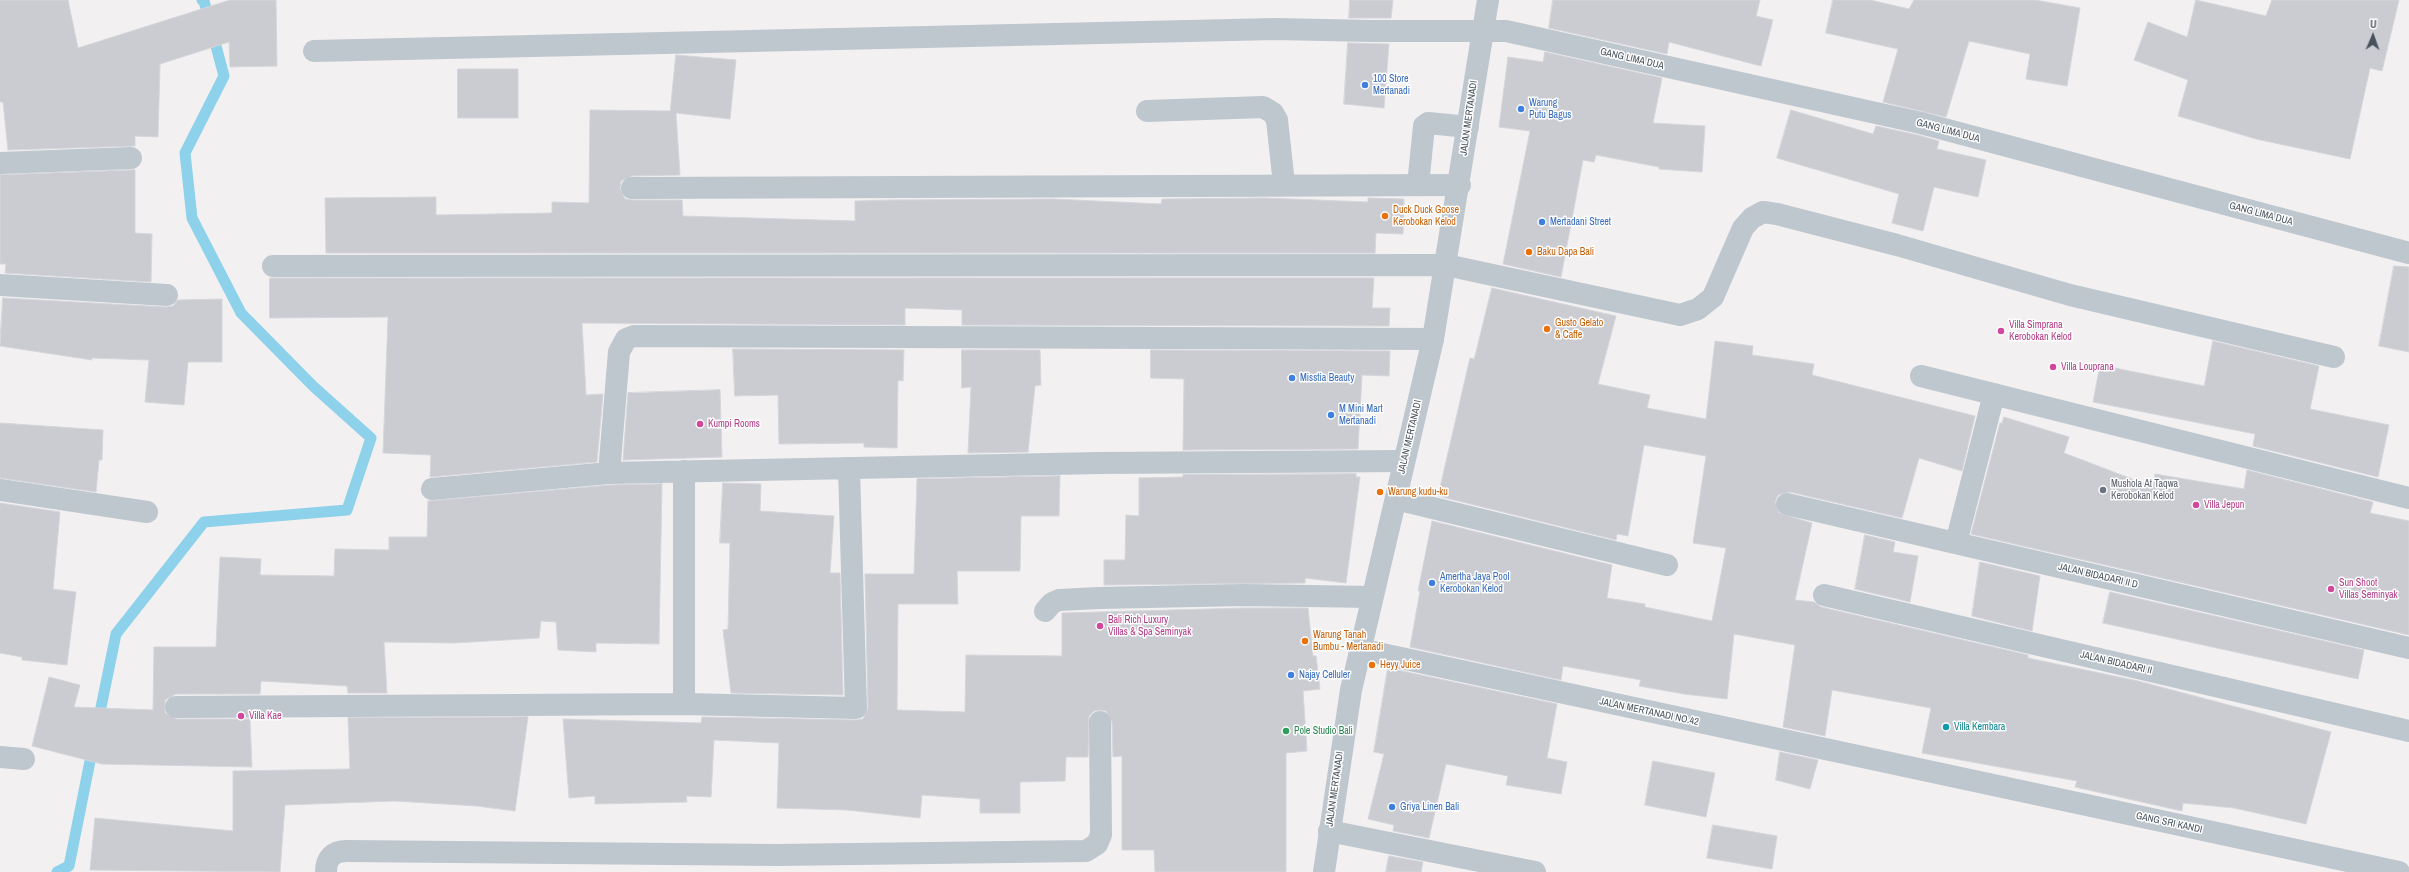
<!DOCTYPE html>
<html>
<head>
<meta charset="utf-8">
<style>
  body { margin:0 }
  #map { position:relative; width:2409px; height:872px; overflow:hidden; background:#f2f0f0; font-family:"Archivo Narrow",sans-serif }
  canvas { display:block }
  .north { position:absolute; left:2353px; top:16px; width:40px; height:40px; -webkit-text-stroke:3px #fff; paint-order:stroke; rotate:2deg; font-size:11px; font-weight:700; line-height:16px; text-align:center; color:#48525d }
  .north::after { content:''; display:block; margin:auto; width:14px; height:18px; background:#48525d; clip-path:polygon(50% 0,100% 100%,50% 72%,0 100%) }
</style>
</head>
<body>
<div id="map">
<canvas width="2409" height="872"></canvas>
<div class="north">U</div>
</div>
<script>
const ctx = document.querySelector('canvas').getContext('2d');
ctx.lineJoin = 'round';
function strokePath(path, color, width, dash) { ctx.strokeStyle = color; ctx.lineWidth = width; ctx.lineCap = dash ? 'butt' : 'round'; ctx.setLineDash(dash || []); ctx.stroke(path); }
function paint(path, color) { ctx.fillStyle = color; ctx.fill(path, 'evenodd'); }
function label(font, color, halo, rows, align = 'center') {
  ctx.font = font + ' "Archivo Narrow",sans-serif'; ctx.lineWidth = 3; ctx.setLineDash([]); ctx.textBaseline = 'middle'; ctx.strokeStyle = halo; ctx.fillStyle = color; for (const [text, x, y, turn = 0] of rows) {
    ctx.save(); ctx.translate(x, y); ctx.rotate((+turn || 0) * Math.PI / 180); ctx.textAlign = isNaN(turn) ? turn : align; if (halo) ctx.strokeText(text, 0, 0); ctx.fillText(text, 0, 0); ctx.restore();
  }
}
const stream = new Path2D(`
  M 98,722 L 116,634 L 204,522 L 347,510 L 371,438 L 313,386 L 241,313 L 192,218 L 185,153 L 224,76 L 204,1 L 202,0
  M 57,872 L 69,866 L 93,746`);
const building = new Path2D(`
  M 0,0 L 68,0 L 78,48 L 230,0 L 276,0 L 277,66 L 230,67 L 229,42 L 160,64 L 158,137 L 135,136 L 135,146 L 8,150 L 3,102 L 0,102 Z
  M 1350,0 L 1393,0 L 1391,18 L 1349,18 Z
  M 1553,0 L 1760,0 L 1756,16 L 1773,20 L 1761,66 L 1669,42 L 1667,54 L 1549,28 Z
  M 1833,0 L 1870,0 L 1909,9 L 1914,0 L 2035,0 L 2080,8 L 2067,86 L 2026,79 L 2030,54 L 1969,41 L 1946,117 L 1883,102 L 1898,49 L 1826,33 Z
  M 2196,0 L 2266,16 L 2272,0 L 2399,0 L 2382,71 L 2370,68 L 2350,159 L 2256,139 L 2178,116 L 2188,80 L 2134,60 L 2148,22 L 2187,37 Z
  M 1348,43 L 1389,44 L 1384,108 L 1344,104 Z
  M 1545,52 L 1662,78 L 1653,123 L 1705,126 L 1702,172 L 1659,169 L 1659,167 L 1596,155 L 1594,162 L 1583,160 L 1561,277 L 1503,264 L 1530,131 L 1499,127 L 1508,57 L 1543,62 Z
  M 676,55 L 736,60 L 730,119 L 676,113 L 680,175 L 632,176 L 621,181 L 620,188 L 625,199 L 632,200 L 682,200 L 683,216 L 855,221 L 855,201 L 891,200 L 1053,199 L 1161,204 L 1162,199 L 1265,198 L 1368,202 L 1368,198 L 1404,199 L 1403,234 L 1376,233 L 1375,253 L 326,253 L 325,198 L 436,197 L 436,215 L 552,213 L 552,202 L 589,203 L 590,110 L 670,111 Z
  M 458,69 L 518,69 L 518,118 L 458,118 Z
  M 1791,110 L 1873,134 L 1876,126 L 1918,135 L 1939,141 L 1937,149 L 1986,160 L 1978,197 L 1934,187 L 1923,231 L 1892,223 L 1899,194 L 1777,158 Z
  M 135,170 L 135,233 L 152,234 L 151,282 L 5,273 L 6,264 L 0,264 L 0,175 Z
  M 2394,266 L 2409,267 L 2409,352 L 2379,346 Z
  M 270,278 L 1374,278 L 1372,308 L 1390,308 L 1389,326 L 962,325 L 962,310 L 905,308 L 905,325 L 582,323 L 586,395 L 603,394 L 597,462 L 430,477 L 431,455 L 383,453 L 388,317 L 270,318 Z
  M 1492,288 L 1616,316 L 1598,384 L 1650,395 L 1647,408 L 1706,419 L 1715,341 L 1753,346 L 1752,355 L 1814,364 L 1812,375 L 1975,416 L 1962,471 L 1919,458 L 1902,518 L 1790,492 L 1778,495 L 1775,502 L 1779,513 L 1812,523 L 1795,600 L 1814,602 L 1821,607 L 2028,655 L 2028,658 L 2138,681 L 2331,732 L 2306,824 L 2234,808 L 2183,803 L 2182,811 L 2075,787 L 2077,781 L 1922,753 L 1931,708 L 1832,690 L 1825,736 L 1783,727 L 1795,645 L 1734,634 L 1727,699 L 1684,694 L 1639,686 L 1641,680 L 1563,666 L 1561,680 L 1410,647 L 1420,591 L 1418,591 L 1432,521 L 1612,565 L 1607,598 L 1645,604 L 1645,607 L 1712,621 L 1726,548 L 1693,543 L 1706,456 L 1644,445 L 1628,536 L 1617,534 L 1616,540 L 1438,496 L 1470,358 L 1474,359 Z
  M 3,298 L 166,307 L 173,306 L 178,300 L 222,299 L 222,362 L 188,362 L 184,405 L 145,402 L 149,360 L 92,358 L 92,360 L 0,346 Z
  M 2213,341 L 2319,366 L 2310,409 L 2389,425 L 2378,477 L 2253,446 L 2255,434 L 2093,402 L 2100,365 L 2204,386 Z
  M 733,349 L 904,350 L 903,381 L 898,380 L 897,448 L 864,447 L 864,443 L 779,444 L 778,395 L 735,396 Z
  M 962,350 L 1040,350 L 1041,385 L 1035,386 L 1028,452 L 968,453 L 971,387 L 962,388 Z
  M 1151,350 L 1390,351 L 1389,376 L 1362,375 L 1358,449 L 1183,450 L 1184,379 L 1151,378 Z
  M 720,390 L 722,457 L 623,460 L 628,393 Z
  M 2004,417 L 2069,437 L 2064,453 L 2153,487 L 2155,474 L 2244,489 L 2247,470 L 2373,502 L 2370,513 L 2409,521 L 2409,635 L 1971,534 L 2000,423 L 2002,423 Z
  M 0,423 L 103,430 L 102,460 L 99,460 L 96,492 L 0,478 Z
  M 1356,474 L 1356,477 L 1360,477 L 1346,583 L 1305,578 L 1305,583 L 1104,585 L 1104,560 L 1125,560 L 1126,515 L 1139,516 L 1139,478 L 1183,477 L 1183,475 Z
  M 1060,476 L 1059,516 L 1021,516 L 1020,571 L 957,571 L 958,604 L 898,604 L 897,710 L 965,712 L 966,655 L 1062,656 L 1062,613 L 1244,608 L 1308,608 L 1313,656 L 1316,656 L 1320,689 L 1303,691 L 1307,751 L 1286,753 L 1286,872 L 1155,872 L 1154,850 L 1122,850 L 1122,756 L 1113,757 L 1112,722 L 1106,711 L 1100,710 L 1094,711 L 1089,716 L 1088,757 L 1066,757 L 1065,781 L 1020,782 L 1020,813 L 980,813 L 980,799 L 922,795 L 920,818 L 847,810 L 777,808 L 779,743 L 714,740 L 711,797 L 686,796 L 687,802 L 595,804 L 595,796 L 569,798 L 563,719 L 701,723 L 702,717 L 856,720 L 863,719 L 868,708 L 865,574 L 914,574 L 917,479 Z
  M 723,483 L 761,484 L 760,511 L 834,516 L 830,573 L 840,573 L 843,695 L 731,693 L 723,630 L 728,629 L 730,543 L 720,543 Z
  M 662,484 L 659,644 L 596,643 L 596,652 L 558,650 L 556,622 L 541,621 L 539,638 L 454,643 L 384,642 L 387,693 L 348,693 L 347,686 L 261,681 L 260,694 L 176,694 L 165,700 L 165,713 L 176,719 L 250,719 L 252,767 L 102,764 L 32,746 L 49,677 L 80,685 L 74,707 L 153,710 L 154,647 L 216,647 L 220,557 L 261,559 L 260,575 L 334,576 L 335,549 L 389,550 L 389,537 L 427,537 L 428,501 L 610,485 Z
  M 0,503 L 60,512 L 53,589 L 76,592 L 67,665 L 22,660 L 22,657 L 0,653 Z
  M 1865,535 L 1895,542 L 1893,552 L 1918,556 L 1910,602 L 1855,589 Z
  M 1980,562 L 2040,576 L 2032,631 L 1972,616 Z
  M 2110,592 L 2364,650 L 2358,679 L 2103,623 Z
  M 1388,668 L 1557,704 L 1547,758 L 1567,762 L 1561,794 L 1506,785 L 1508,776 L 1446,764 L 1429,838 L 1393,831 L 1394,825 L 1368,819 L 1384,754 L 1374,752 Z
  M 528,717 L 515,811 L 477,806 L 395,801 L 285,805 L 280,872 L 90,870 L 95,818 L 233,831 L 233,771 L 350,769 L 348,718 Z
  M 1780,752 L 1818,760 L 1810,789 L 1776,780 Z
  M 1653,761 L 1715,773 L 1706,817 L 1645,805 Z
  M 1713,825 L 1777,836 L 1772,869 L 1707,858 Z
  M 1389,856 L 1423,862 L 1421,872 L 1386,872 Z`);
const service = new Path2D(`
  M 1147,111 L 1263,107 L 1273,113 L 1277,120 L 1284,184
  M 1418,185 L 1424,126 L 1428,123 L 1468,127
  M 0,757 L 24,759`);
const minor = new Path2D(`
  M 314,51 L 1275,29 L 1372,31 L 1506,31 L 1921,123 L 2409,253
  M 0,163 L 131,158
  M 632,188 L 1460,185
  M 273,266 L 1446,265 L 1680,315 L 1698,309 L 1713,297 L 1743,228 L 1752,218 L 1763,212 L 1777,214 L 1897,245 L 2070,295 L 2334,357
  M 0,285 L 167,295
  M 1921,376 L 2409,498
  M 609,473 L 619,352 L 626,339 L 634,336 L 1433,339
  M 432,489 L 609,473 L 1099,463 L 1404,461
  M 0,490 L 147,512
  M 1396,499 L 1667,565
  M 1787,504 L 2409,648
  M 1956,543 L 1994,394
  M 1824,595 L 2409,731
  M 1045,611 L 1052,603 L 1059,600 L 1099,598 L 1244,595 L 1372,597
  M 1359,649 L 2399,872
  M 684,704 L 684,471
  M 176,707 L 684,704 L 856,708 L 849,468
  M 1329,831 L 1535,872
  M 326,872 C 326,858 333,851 347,851 L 777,855 L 1086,851 L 1097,844 L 1101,835 L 1100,722`);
const tertiary = new Path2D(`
  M 1324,872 L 1351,690 L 1433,339 L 1488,0`);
const markers = [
  [1365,85,4,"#3f7fe0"],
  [1521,109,4,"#3f7fe0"],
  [1385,216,4,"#e8710a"],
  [1542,222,4,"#3f7fe0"],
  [1529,252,4,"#e8710a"],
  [1547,329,4,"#e8710a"],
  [2001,331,4,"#d1479c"],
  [2053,367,4,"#d1479c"],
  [1292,378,4,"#3f7fe0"],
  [1331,415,4,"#3f7fe0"],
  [700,424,4,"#d1479c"],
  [2103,490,4,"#6b7280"],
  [1380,492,4,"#e8710a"],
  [2196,505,4,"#d1479c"],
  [1432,583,4,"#3f7fe0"],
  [2331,589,4,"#d1479c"],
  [1100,626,4,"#d1479c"],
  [1305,641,4,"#e8710a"],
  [1372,665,4,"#e8710a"],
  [1291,675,4,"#3f7fe0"],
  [241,716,4,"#d1479c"],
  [1946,727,4,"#0f9aa8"],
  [1286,731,4,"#2e9e5b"],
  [1392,807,4,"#3f7fe0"]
];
const streetNames = [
  ["GANG LIMA DUA",1632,59,13],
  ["JALAN MERTANADI",1469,118,-82],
  ["GANG LIMA DUA",1948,131,15],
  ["GANG LIMA DUA",2261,214,15],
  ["JALAN MERTANADI",1410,437,-77],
  ["JALAN BIDADARI II D",2098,576,13],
  ["JALAN BIDADARI II",2116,663,13],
  ["JALAN MERTANADI NO.42",1649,712,12],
  ["JALAN MERTANADI",1335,789,-82],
  ["GANG SRI KANDI",2169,823,12]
];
const shopNames = [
  ["100 Store",1373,79],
  ["Mertanadi",1373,91],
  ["Warung",1529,103],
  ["Putu Bagus",1529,115],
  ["Mertadani Street",1550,222],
  ["Misstia Beauty",1300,378],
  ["M Mini Mart",1339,409],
  ["Mertanadi",1339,421],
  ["Amertha Jaya Pool",1440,577],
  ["Kerobokan Kelod",1440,589],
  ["Najay Celluler",1299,675],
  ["Griya Linen Bali",1400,807]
];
const foodNames = [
  ["Duck Duck Goose",1393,210],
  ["Kerobokan Kelod",1393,222],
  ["Baku Dapa Bali",1537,252],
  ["Gusto Gelato",1555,323],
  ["& Caffe",1555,335],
  ["Warung kudu-ku",1388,492],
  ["Warung Tanah",1313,635],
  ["Bumbu - Mertanadi",1313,647],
  ["Heyy Juice",1380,665]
];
const hotelNames = [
  ["Villa Simprana",2009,325],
  ["Kerobokan Kelod",2009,337],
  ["Villa Louprana",2061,367],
  ["Kumpi Rooms",708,424],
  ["Villa Jepun",2204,505],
  ["Sun Shoot",2339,583],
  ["Villas Seminyak",2339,595],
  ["Bali Rich Luxury",1108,620],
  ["Villas & Spa Seminyak",1108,632],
  ["Villa Kae",249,716]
];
const worshipNames = [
  ["Mushola At Taqwa",2111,484],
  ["Kerobokan Kelod",2111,496]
];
const cultureNames = [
  ["Villa Kembara",1954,727]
];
const leisureNames = [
  ["Pole Studio Bali",1294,731]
];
strokePath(stream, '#8ed1eb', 11);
paint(building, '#caccd2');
strokePath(building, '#d4d6db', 1);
strokePath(service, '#bec6ce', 22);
strokePath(minor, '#bec6ce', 22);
strokePath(tertiary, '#bec6ce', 22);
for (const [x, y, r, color] of markers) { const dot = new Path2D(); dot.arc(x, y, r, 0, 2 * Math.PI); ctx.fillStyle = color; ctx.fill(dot); strokePath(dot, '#fff', 1.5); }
label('10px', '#48525d', '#fff', streetNames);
label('10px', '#366cbe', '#fff', shopNames, 'left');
label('10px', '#c56008', '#fff', foodNames, 'left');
label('10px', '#b23c85', '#fff', hotelNames, 'left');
label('10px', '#5b616d', '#fff', worshipNames, 'left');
label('10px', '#0d838f', '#fff', cultureNames, 'left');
label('10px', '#27864d', '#fff', leisureNames, 'left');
</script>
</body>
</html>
